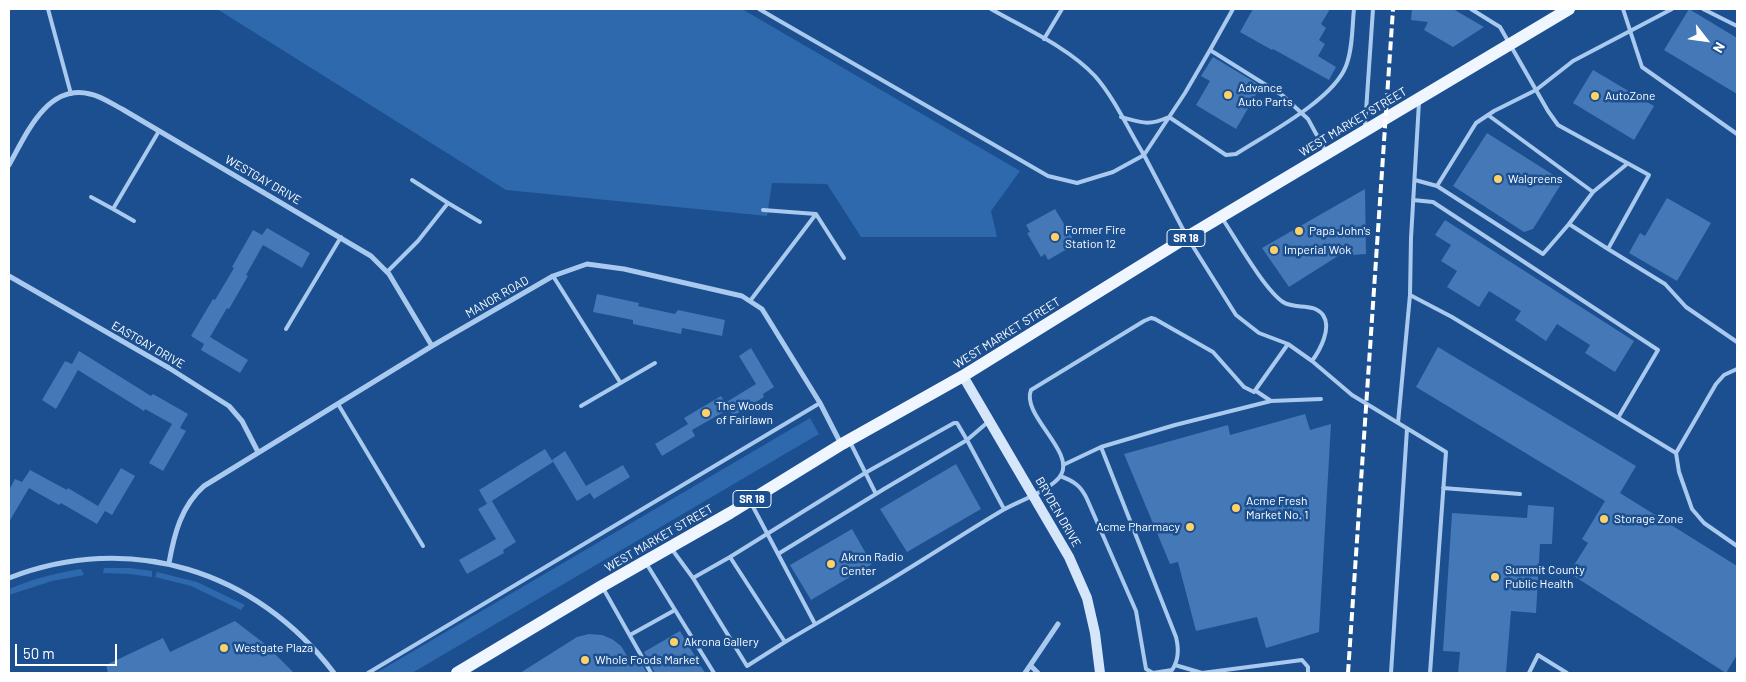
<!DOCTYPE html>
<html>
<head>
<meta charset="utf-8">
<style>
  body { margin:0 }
  #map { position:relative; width:1746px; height:682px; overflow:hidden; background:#1b4f8f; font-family:Barlow,sans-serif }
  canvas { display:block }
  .frame { position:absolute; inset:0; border:10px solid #fff; pointer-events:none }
  .north { position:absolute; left:1681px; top:15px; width:50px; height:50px; -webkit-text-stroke:4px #1b4f8f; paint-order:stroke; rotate:120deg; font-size:14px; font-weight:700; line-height:20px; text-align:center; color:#fff }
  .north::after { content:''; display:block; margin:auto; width:18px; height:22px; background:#fff; clip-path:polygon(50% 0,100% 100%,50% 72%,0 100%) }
  .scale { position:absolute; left:15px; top:644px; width:102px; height:22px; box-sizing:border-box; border:2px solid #fff; border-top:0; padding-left:6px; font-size:15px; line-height:18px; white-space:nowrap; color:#fff; -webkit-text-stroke:4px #1b4f8f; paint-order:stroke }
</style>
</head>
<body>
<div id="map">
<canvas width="1746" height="682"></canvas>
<div class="frame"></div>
<div class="north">N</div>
<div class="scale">50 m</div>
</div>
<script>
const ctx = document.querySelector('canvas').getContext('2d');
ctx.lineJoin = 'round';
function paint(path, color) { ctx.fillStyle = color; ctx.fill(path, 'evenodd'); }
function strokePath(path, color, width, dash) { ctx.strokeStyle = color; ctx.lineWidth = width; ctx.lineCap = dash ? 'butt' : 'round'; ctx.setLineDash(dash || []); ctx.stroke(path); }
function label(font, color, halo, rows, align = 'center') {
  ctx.font = font + ' Barlow,sans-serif'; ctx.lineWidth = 5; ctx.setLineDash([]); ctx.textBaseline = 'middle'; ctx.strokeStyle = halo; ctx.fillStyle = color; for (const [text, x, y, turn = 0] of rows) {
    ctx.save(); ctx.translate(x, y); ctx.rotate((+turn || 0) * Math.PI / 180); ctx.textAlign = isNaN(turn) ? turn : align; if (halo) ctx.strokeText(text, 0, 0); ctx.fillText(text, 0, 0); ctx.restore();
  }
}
const green = new Path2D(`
  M 217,9 L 742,9 L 1020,171 L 991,211 L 997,237 L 861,237 L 827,184 L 772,183 L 767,216 L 506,190 Z
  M 810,418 L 819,434 L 412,673 L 376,673 Z
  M 104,568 L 131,568 L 152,571 L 152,577 L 129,574 L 103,573 Z
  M 81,569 L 84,575 L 52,581 L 9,595 L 9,589 C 32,579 56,573 81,569 Z
  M 157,572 L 197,582 L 245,605 L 241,610 L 191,586 L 155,577 Z`);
const building = new Path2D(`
  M 1253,9 L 1330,9 L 1321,24 L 1326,28 L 1319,40 L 1325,44 L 1318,56 L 1336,67 L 1329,80 L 1273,49 L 1272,50 L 1240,32 Z
  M 1412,9 L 1453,9 L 1484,27 L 1453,47 L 1424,30 L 1428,22 L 1411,20 Z
  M 1689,9 L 1737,38 L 1737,94 L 1664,50 Z
  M 1213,57 L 1261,86 L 1236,129 L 1196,105 L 1210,81 L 1201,76 Z
  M 1593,70 L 1654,106 L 1634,140 L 1573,103 Z
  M 1487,133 L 1563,181 L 1533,229 L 1524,232 L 1453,186 Z
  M 1365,189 L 1366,254 L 1338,256 L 1289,287 L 1262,248 Z
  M 1667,198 L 1711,223 L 1677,281 L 1629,253 L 1640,233 L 1645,236 Z
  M 1055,209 L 1076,244 L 1048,260 L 1045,254 L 1041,257 L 1027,233 L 1030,232 L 1026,225 Z
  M 1445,220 L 1634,341 L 1615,372 L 1585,353 L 1590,345 L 1557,324 L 1546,341 L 1515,320 L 1521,311 L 1489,291 L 1479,307 L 1447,287 L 1457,271 L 1441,261 L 1451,245 L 1435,235 Z
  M 267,228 L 310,253 L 302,268 L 263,245 L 246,275 L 248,276 L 229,309 L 227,308 L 210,337 L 248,360 L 240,373 L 201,350 L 204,344 L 191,336 L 213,299 L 215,300 L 234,268 L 232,267 L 253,230 L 262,235 Z
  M 597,294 L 639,303 L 638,306 L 675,314 L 678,310 L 725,320 L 722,336 L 682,328 L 681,334 L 633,324 L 633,320 L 593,312 Z
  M 1438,347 L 1636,466 L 1620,493 L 1737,566 L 1737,655 L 1726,673 L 1569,573 L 1588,543 L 1582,539 L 1605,501 L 1416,387 Z
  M 751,348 L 774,387 L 763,394 L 764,397 L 733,416 L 725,403 L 756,384 L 739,356 Z
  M 79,351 L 151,396 L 153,394 L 188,414 L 180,428 L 186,431 L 163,471 L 149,463 L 172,424 L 145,409 L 144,411 L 78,370 L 56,409 L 42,400 L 65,361 L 72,364 Z
  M 721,396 L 729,409 L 692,430 L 689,424 L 695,436 L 662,456 L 655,444 L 688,424 L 684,418 Z
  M 1305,414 L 1310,430 L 1331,424 L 1319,632 L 1266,648 L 1257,617 L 1196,631 L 1178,562 L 1170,564 L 1124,454 L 1228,425 L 1230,435 Z
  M 545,449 L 553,462 L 487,504 L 479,490 Z
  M 565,451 L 586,486 L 623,465 L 630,477 L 594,499 L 590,493 L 577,501 L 552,460 Z
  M 956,464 L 981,509 L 907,552 L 880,509 Z
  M 121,468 L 135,476 L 112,515 L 105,511 L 97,524 L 61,503 L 59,505 L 29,488 L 9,522 L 9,490 L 15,479 L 22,482 L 30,470 L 67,490 L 68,488 L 98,506 Z
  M 492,501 L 516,542 L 503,550 L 504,553 L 467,574 L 459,560 L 496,539 L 478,509 Z
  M 1528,505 L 1554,507 L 1552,544 L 1540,544 L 1536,613 L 1511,611 L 1506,673 L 1458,673 L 1460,652 L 1443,651 L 1452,513 L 1527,518 Z
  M 852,529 L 872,564 L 811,600 L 790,565 Z
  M 235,621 L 265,644 L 294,673 L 108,673 L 106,665 L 163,638 L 170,652 Z
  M 680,631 L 705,673 L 655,673 L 644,652 Z
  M 589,634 L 602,635 L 612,639 L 621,646 L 630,661 L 637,656 L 647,673 L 520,673 L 577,637 Z`);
const lane = new Path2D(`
  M 48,9 L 71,94
  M 759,9 L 1048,176 L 1077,183 L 1113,172 L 1144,155 L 1187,237 L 1236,315 L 1259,333 L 1288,344 L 1312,361 L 1352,395 L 1446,452 L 1430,673
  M 991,9 C 1024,28 1068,47 1095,76 C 1115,99 1128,129 1144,155 L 1185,93 L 1210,50
  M 1233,9 L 1210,50 L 1282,95 L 1308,119 L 1326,152
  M 1471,9 L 1500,27 L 1548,111 L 1558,125 L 1649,175 L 1608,249 L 1665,284 L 1686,307 L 1737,342
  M 1623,9 L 1642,67 L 1737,134
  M 1703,9 L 1737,26
  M 1044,39 L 1062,9
  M 1419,102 L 1411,238 L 1410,295 L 1452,317 L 1676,453
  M 1488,115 L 1593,192 L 1569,224
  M 1121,117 C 1143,123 1148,126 1169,117 L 1226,155 L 1236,154 C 1267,134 1333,100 1346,66 C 1353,48 1352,27 1354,9
  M 1365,126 L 1373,9
  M 1415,180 L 1437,186 L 1543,254 L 1569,224 L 1608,249
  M 1437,186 L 1476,123 L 1494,111 L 1536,90 L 1573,61 L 1672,9
  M 1593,192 L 1627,164
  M 91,197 L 113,209
  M 1413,200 L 1433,202 L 1658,350 L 1618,418
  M 448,203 L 480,222
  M 763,210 L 816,214 L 844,258
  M 1222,218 C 1236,239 1264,289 1283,302 C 1295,310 1313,302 1323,315 C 1332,328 1320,350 1312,361
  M 134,221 L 113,209 L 159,131
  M 387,272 L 418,241 L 448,203 L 412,180
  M 553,276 L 620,382
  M 750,301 L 816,214
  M 286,329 L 341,237
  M 1737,369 L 1724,375 L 1716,384 L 1676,453 L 1679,472 L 1692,509 L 1704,523 L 1737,546
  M 1256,391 L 1271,401 L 1321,399
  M 338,404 L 423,546
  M 581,406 L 655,363
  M 988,422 L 967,440 L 957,423 L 954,423 L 865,473 L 730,557 L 785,642 C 824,619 864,596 903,572 C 936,552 969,530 1003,510 C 1017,502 1053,489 1061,475 C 1075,451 1021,415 1031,390 L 1144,321 L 1151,318 L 1155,319 L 1213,352 L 1244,387 L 1254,392 L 1288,344
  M 1398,423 L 1410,295
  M 850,442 L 876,494
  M 1063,465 L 1101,447 L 1175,425 L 1271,401
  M 1060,476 C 1074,481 1081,486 1087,499 L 1136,611 L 1146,669 L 1153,673 L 1172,670 C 1179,660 1179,649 1176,637 L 1101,447
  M 1443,488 L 1520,494
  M 751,503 L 778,554 L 884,489 L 967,440 L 1004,509
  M 671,548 L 693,578 L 730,557
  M 778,554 L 815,624
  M 646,563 L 714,673
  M 693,578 L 747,666 L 785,642
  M 603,588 L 651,673
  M 630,635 L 675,610
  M 1175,665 L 1202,673
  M 368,673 L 820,403
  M 1202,673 L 1302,660 L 1308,667 L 1308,673
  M 1391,673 L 1407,429
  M 1529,673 L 1538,655 L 1567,673`);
const street = new Path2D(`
  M 9,165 C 26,135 47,83 90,94 C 101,96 112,104 122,109 L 371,256 L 389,274 L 432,346
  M 9,276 L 169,368 L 229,406 L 242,421 L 258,452
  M 169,563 C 174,535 181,506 204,486 L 432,346 L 553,276 L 587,264 L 624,269 L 742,296 L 762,309 L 820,403 L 841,444
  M 9,578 C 130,531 256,570 334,673
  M 1031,666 L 1038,673
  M 1025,673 L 1058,624`);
const secondary = new Path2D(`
  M 963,376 L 1069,557 L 1087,598 L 1095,633 L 1100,673`);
const primary = new Path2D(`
  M 457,673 L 602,586 L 730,513 L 842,444 L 963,376 L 1187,237 L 1569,9`);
const rail = new Path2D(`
  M 1348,673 L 1393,9`);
const markers = [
  [1228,95,5,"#ffd166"],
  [1595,96,5,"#ffd166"],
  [1498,179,5,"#ffd166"],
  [1299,231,5,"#ffd166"],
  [1055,237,5,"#ffd166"],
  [1274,250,5,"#ffd166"],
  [706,413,5,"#ffd166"],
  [1236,508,5,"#ffd166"],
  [1604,519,5,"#ffd166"],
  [1190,527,5,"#ffd166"],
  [831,564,5,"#ffd166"],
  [1495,577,5,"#ffd166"],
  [674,642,5,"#ffd166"],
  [224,648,5,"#ffd166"],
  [585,660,5,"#ffd166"]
];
const shields = [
  [1186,238,38],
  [752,499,38]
];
const shieldNames = [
  ["SR 18",1186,238],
  ["SR 18",752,499]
];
const poiNames = [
  ["Advance",1238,88],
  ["Auto Parts",1238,102],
  ["AutoZone",1605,96],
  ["Walgreens",1508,179],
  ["Former Fire",1065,230],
  ["Station 12",1065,244],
  ["Papa John's",1309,231],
  ["Imperial Wok",1284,250],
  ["The Woods",716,406],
  ["of Fairlawn",716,420],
  ["Acme Fresh",1246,501],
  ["Market No. 1",1246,515],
  ["Storage Zone",1614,519],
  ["Acme Pharmacy",1180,527,"right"],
  ["Akron Radio",841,557],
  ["Center",841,571],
  ["Summit County",1505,570],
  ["Public Health",1505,584],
  ["Akrona Gallery",684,642],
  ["Westgate Plaza",234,648],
  ["Whole Foods Market",595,660]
];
const streetNames = [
  ["WEST MARKET STREET",1353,122,-31],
  ["WESTGAY DRIVE",263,180,30],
  ["MANOR ROAD",497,297,-30],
  ["WEST MARKET STREET",1007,333,-32],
  ["EASTGAY DRIVE",148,345,30],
  ["BRYDEN DRIVE",1058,512,60],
  ["WEST MARKET STREET",659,538,-30]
];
paint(green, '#2e69ad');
paint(building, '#4478b7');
strokePath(lane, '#a9c9ee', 4);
strokePath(street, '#a9c9ee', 5);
strokePath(secondary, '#d6e6fa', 10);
strokePath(primary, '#f0f6ff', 12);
strokePath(rail, '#fff', 4, [9, 4]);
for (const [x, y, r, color] of markers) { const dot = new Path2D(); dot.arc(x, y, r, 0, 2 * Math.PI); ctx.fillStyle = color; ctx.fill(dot); strokePath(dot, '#1b4f8f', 2); }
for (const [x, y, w] of shields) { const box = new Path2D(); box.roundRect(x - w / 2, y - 8.5, w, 17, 4); ctx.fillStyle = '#1b4f8f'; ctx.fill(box); strokePath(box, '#fff', 1); }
label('bold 11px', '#fff', null, shieldNames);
label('12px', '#fff', '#1b4f8f', poiNames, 'left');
label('12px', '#fff', '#1b4f8f', streetNames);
</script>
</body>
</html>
